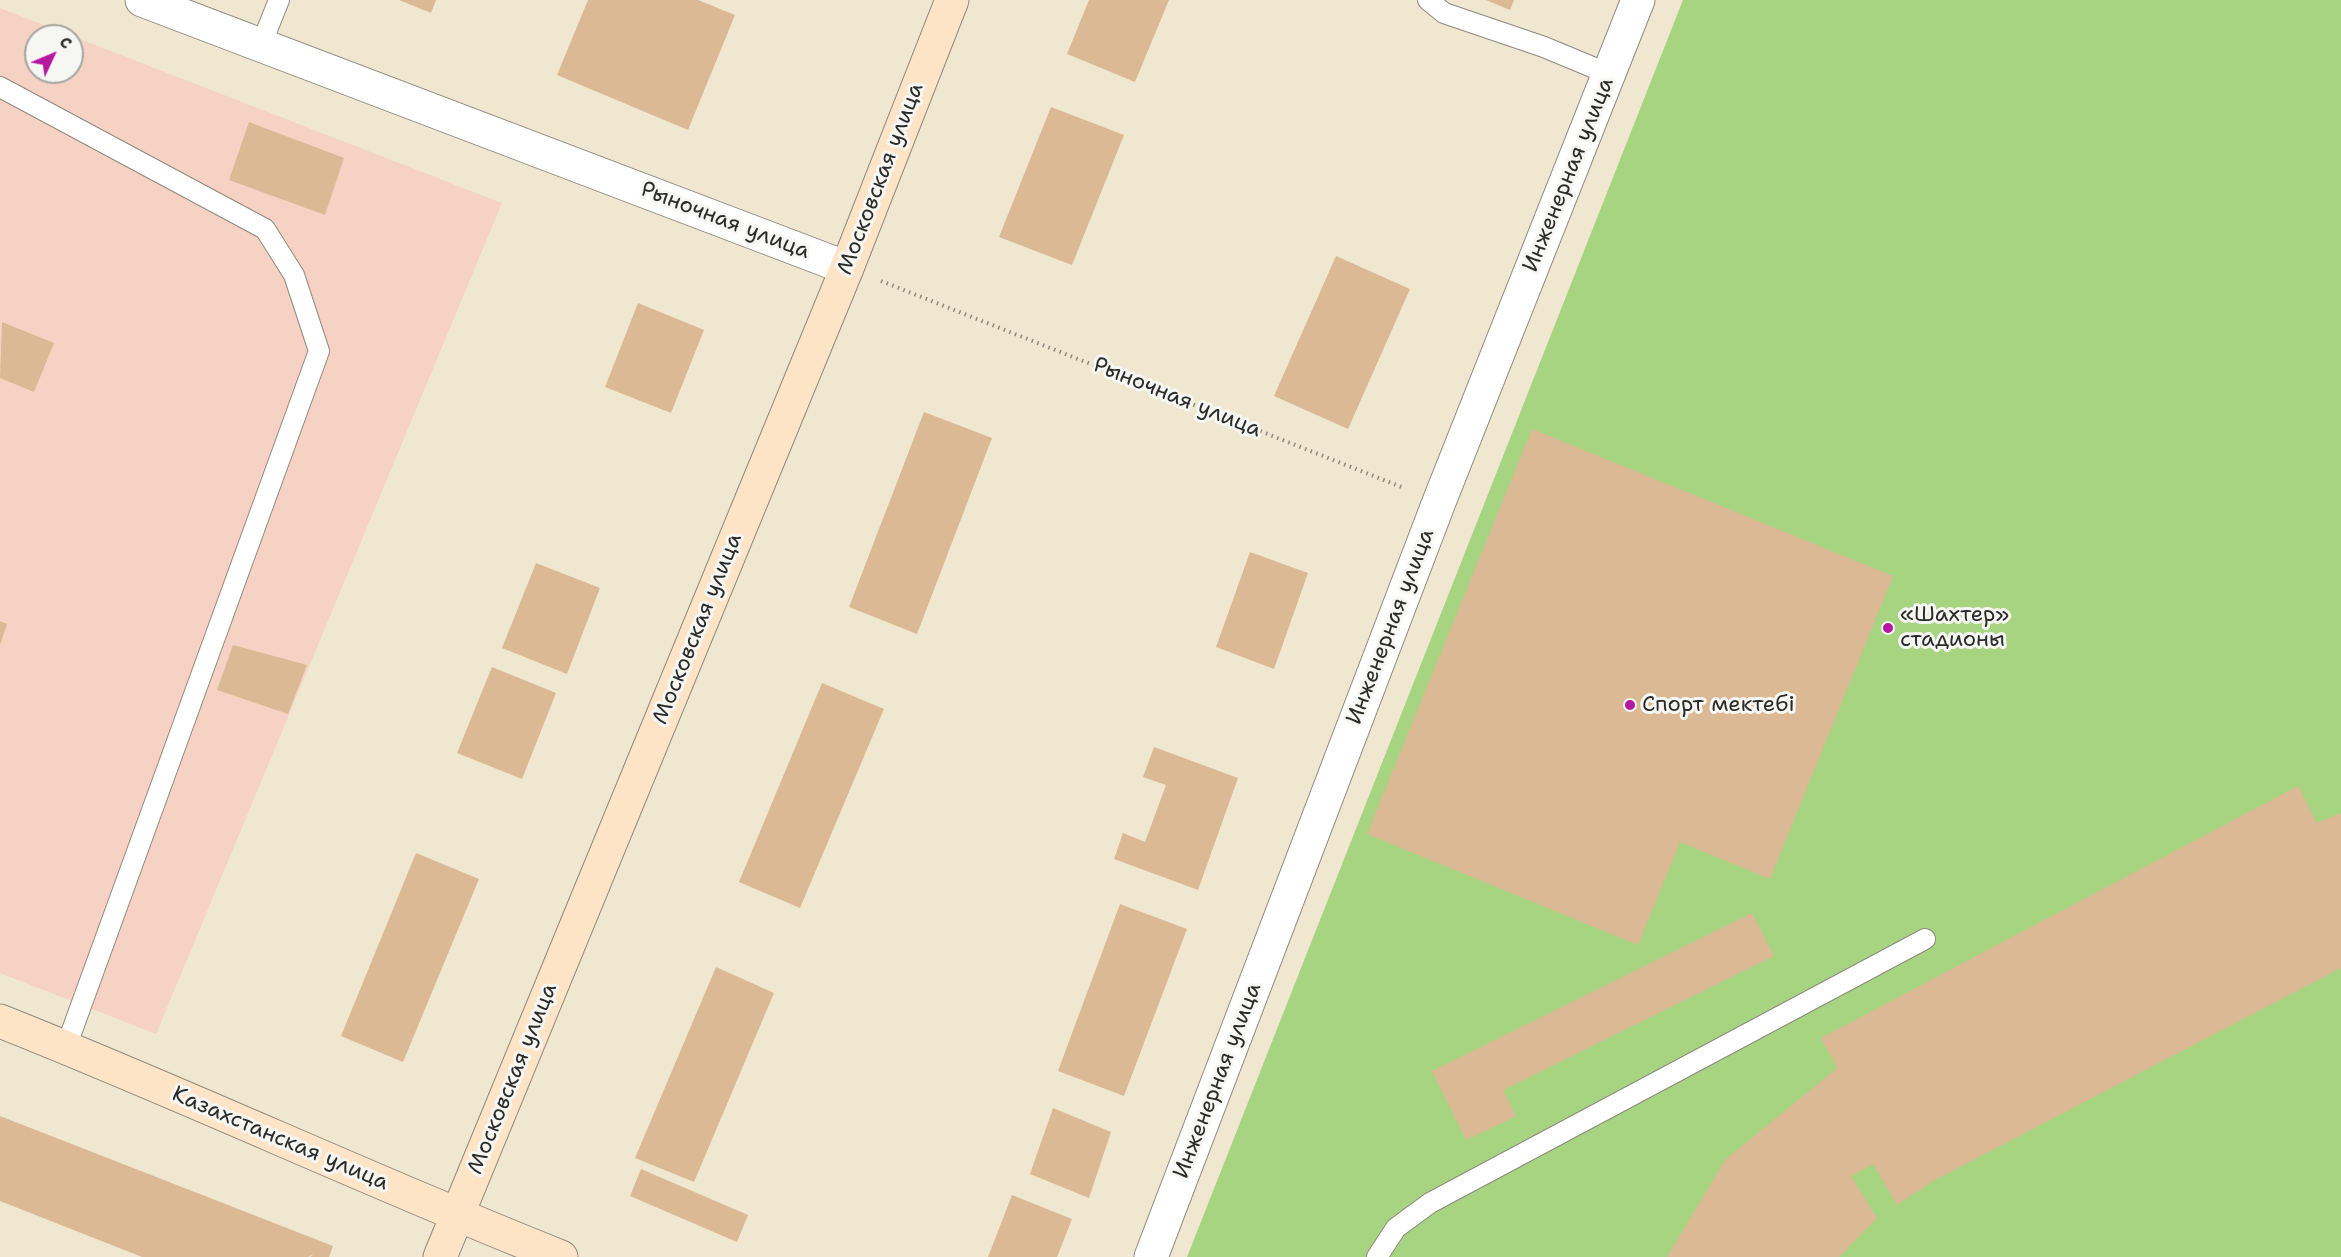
<!DOCTYPE html>
<html>
<head>
<meta charset="utf-8">
<style>
  body { margin:0 }
  #map { position:relative; width:2341px; height:1257px; overflow:hidden; background:#f0e7d0; font-family:"Shantell Sans",sans-serif }
  canvas { display:block }
  .north { position:absolute; left:24px; top:24px; width:60px; height:60px; box-sizing:border-box; background:#f6f6f2; border:2px solid #a5a5a2; border-radius:50%; rotate:46deg; font-size:16px; font-weight:700; line-height:24px; text-align:center; color:#2b2b2b }
  .north::after { content:''; display:block; margin:auto; width:21px; height:27px; background:#b5179e; clip-path:polygon(50% 0,100% 100%,50% 72%,0 100%) }
</style>
</head>
<body>
<div id="map">
<canvas width="2341" height="1257"></canvas>
<div class="north">С</div>
</div>
<script>
const ctx = document.querySelector('canvas').getContext('2d');
ctx.lineJoin = 'round';
function paint(path, color) { ctx.fillStyle = color; ctx.fill(path, 'evenodd'); }
function strokePath(path, color, width, dash) { ctx.strokeStyle = color; ctx.lineWidth = width; ctx.lineCap = dash ? 'butt' : 'round'; ctx.setLineDash(dash || []); ctx.stroke(path); }
function label(font, color, halo, rows, align = 'center') {
  ctx.font = font + ' "Shantell Sans",sans-serif'; ctx.lineWidth = 6; ctx.setLineDash([]); ctx.textBaseline = 'middle'; ctx.strokeStyle = halo; ctx.fillStyle = color; for (const [text, x, y, turn = 0] of rows) {
    ctx.save(); ctx.translate(x, y); ctx.rotate((+turn || 0) * Math.PI / 180); ctx.textAlign = isNaN(turn) ? turn : align; if (halo) ctx.strokeText(text, 0, 0); ctx.fillText(text, 0, 0); ctx.restore();
  }
}
const built = new Path2D(`
  M 0,8 L 502,203 L 156,1034 L 0,973 ZM 36,36 L 72,36 L 72,72 L 36,72 Z`);
const green = new Path2D(`
  M 1683,0 L 2341,0 L 2341,1257 L 1187,1257 Z`);
const building = new Path2D(`
  M 399,0 L 436,0 L 431,13 Z
  M 588,0 L 698,0 L 735,15 L 688,130 L 557,75 Z
  M 1089,0 L 1169,0 L 1135,82 L 1067,54 Z
  M 1486,0 L 1514,0 L 1510,10 Z
  M 1051,107 L 1124,135 L 1072,265 L 999,237 Z
  M 249,122 L 344,158 L 325,215 L 229,180 Z
  M 1336,256 L 1410,289 L 1348,429 L 1274,396 Z
  M 638,303 L 704,330 L 671,413 L 605,387 Z
  M 2,322 L 54,343 L 34,392 L 0,378 Z
  M 924,412 L 992,438 L 917,634 L 849,607 Z
  M 1532,429 L 1893,576 L 1770,879 L 1680,842 L 1638,945 L 1367,834 Z
  M 1250,552 L 1308,573 L 1274,669 L 1216,647 Z
  M 536,563 L 600,588 L 567,674 L 502,648 Z
  M 0,621 L 7,624 L 0,645 Z
  M 233,645 L 307,665 L 288,714 L 217,690 Z
  M 492,667 L 556,693 L 522,779 L 457,753 Z
  M 822,683 L 884,709 L 800,908 L 739,882 Z
  M 1154,747 L 1238,778 L 1198,890 L 1114,859 L 1123,833 L 1145,842 L 1166,785 L 1143,777 Z
  M 2298,786 L 2317,823 L 2341,813 L 2341,968 L 1933,1181 L 1897,1205 L 1873,1164 L 1851,1176 L 1877,1218 L 1839,1257 L 1667,1257 L 1725,1160 L 1837,1068 L 1821,1038 Z
  M 416,853 L 479,879 L 403,1062 L 341,1036 Z
  M 1120,904 L 1187,929 L 1124,1096 L 1058,1071 Z
  M 1752,913 L 1774,956 L 1503,1090 L 1516,1116 L 1466,1140 L 1432,1071 Z
  M 716,967 L 774,993 L 694,1182 L 635,1158 Z
  M 1053,1108 L 1111,1132 L 1089,1198 L 1030,1174 Z
  M 0,1116 L 333,1246 L 329,1257 L 310,1257 L 314,1254 L 308,1257 L 142,1257 L 0,1201 Z
  M 641,1169 L 748,1215 L 737,1242 L 630,1196 Z
  M 1012,1195 L 1072,1219 L 1057,1257 L 988,1257 Z`);
const path = new Path2D(`
  M 881,281 L 1404,488`);
const lane = new Path2D(`
  M 1428,0 L 1444,13 L 1544,47 L 1609,74
  M 261,45 L 279,0
  M 0,87 L 265,229 L 294,275 L 319,351 L 66,1047
  M 1377,1257 L 1396,1228 L 1430,1203 L 1925,939`);
const street = new Path2D(`
  M 142,0 L 847,268
  M 1151,1257 L 1439,502 L 1638,0`);
const secondary = new Path2D(`
  M 0,1021 C 189,1096 372,1182 561,1257
  M 440,1257 L 847,268 L 952,0`);
const markers = [
  [1888,628,6,"#b5179e"],
  [1630,705,6,"#b5179e"]
];
const streetNames = [
  ["Инженерная улица",1569,175,-68],
  ["Московская улица",881,179,-69],
  ["Рыночная улица",725,221,21],
  ["Рыночная улица",1177,398,22],
  ["Инженерная улица",1391,627,-69],
  ["Московская улица",698,629,-68],
  ["Московская улица",513,1079,-68],
  ["Инженерная улица",1218,1081,-69],
  ["Казахстанская улица",280,1139,23]
];
const poiNames = [
  ["«Шахтер»",1900,615],
  ["стадионы",1900,640],
  ["Спорт мектебі",1642,705]
];
paint(built, '#f6d2c4');
paint(green, '#a7d481');
paint(building, '#dbb994');
strokePath(lane, '#8e897e', 22);
strokePath(street, '#8e897e', 35);
strokePath(secondary, '#8e897e', 35);
strokePath(path, '#8e897e', 4, [1.5, 4.5]);
strokePath(lane, '#fff', 20);
strokePath(street, '#fff', 33);
strokePath(secondary, '#fee4c6', 33);
for (const [x, y, r, color] of markers) { const dot = new Path2D(); dot.arc(x, y, r, 0, 2 * Math.PI); ctx.fillStyle = color; ctx.fill(dot); strokePath(dot, '#f6f6f2', 2); }
label('22px', '#2b2b2b', '#f6f6f2', streetNames);
label('22px', '#2b2b2b', '#f6f6f2', poiNames, 'left');
</script>
</body>
</html>
